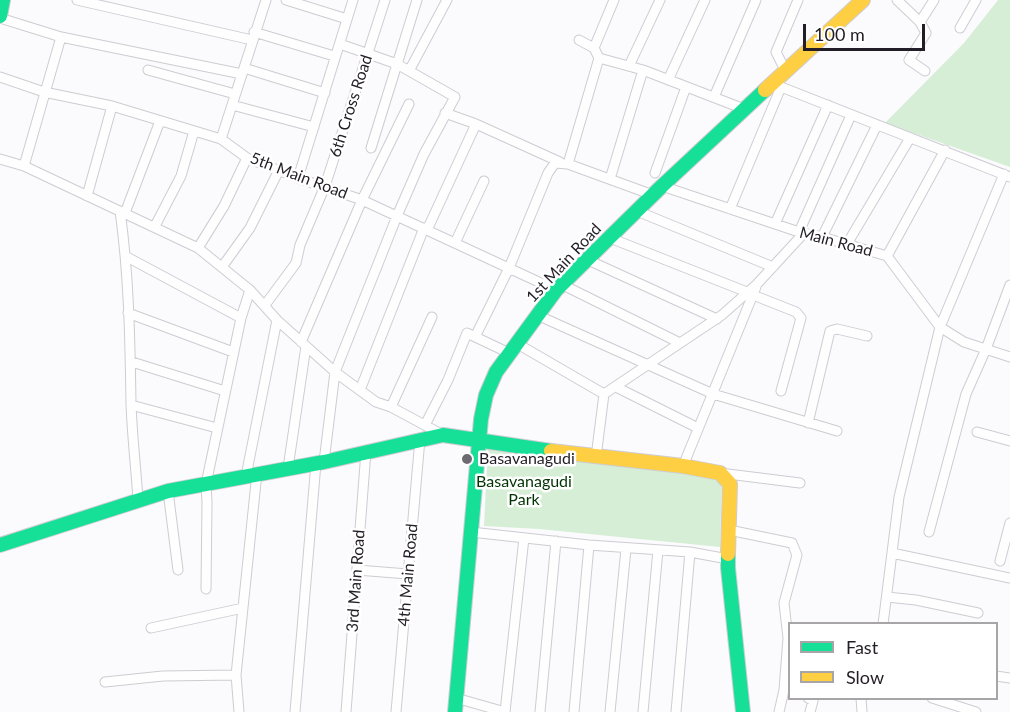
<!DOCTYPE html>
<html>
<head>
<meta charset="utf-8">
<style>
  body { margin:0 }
  #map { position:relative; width:1010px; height:712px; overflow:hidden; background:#fbfafd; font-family:Lato,sans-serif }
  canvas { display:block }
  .legend { position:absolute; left:788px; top:622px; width:210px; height:78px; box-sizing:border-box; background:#fff; border:2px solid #a7a5a8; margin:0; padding:8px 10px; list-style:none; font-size:18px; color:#221d26 }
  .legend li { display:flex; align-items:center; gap:12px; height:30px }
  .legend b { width:30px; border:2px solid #a7a5a8 }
  .scale { position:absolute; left:803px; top:24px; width:122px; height:27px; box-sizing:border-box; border:3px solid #221d26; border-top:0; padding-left:8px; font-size:18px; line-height:21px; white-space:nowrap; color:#221d26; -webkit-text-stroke:4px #fff; paint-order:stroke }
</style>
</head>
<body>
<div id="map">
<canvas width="1010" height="712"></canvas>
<ul class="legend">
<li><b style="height:8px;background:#16e098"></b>Fast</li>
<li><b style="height:8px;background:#ffcf43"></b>Slow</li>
</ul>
<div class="scale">100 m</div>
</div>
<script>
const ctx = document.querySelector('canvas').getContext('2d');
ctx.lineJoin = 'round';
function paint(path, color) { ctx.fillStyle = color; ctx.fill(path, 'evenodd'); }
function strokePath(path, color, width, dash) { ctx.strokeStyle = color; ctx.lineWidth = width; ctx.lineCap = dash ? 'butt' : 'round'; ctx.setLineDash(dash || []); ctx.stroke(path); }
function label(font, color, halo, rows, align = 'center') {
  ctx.font = font + ' Lato,sans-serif'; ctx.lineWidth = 5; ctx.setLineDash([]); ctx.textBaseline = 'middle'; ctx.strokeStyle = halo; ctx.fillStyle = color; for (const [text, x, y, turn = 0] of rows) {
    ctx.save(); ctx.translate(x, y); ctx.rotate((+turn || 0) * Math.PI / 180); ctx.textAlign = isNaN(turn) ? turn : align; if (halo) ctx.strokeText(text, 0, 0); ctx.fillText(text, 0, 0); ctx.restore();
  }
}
const green = new Path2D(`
  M 998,0 L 1010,0 L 1010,167 L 885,123 L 964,43 Z
  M 488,447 L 532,455 L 722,478 L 720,547 L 539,529 L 484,526 Z`);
const street = new Path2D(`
  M 77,0 L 252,40
  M 286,0 L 347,19
  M 897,0 L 920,22 L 934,0
  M 0,18 L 61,37 L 242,74
  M 920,22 L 926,33 L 909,60 L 925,71
  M 960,28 L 976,0
  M 254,32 L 334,56
  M 579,40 L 594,48 L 599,58 L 643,70 L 744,109
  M 594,48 L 614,0
  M 629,66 L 660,0
  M 244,68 L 325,93
  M 148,70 L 235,94
  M 785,70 L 776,52 L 798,0
  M 409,71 L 447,0
  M 0,77 L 44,92 L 112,106 L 221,139 L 247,158 L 298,178 L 362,200 L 556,290
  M 668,80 L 705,0
  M 771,83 L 1010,177
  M 714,97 L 756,0
  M 232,105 L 314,127
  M 445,113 L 476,124 L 560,162
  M 221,139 L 266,0
  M 371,148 L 417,0
  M 0,159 L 24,166 L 198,248 L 250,290 L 277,320 L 335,372 L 376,402 L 391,407 L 443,435
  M 568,164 L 599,58
  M 24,166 L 61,37
  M 655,173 L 686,87
  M 298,178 L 353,0
  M 610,179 L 643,70
  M 662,186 L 799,232 L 822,237 L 887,256 L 940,327 L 964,342 L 1010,357
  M 87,196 L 112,106
  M 730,209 L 781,87
  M 120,211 C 129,275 130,339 131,403 C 132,435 136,468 138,500
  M 637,211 L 773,267
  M 125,213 L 160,121
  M 775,224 L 828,105
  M 155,226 L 181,176 L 194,131
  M 427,230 L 476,124
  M 799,232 L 851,115
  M 822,237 L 877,125
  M 610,238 L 747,292
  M 455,243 L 484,181
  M 847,244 L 910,138
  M 198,248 L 224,206 L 247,158
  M 887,256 L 945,150
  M 127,257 L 241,318
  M 588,260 L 717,319
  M 222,267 L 250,228 L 279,170
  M 563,285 L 680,343
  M 753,295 L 796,312 L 801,318 L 781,391
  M 265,305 L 296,263 L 300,245 L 325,186 L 385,0
  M 128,313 L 233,352
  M 537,315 L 713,394 L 837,431
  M 475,337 L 509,268 L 548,173 L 555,163 L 568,164 L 653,195
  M 301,342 L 362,200 L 409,104
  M 516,343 L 604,394
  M 132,362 L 225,391
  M 616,387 L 698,428
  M 360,390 L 424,228
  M 604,394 L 722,315 L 757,284 L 804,233
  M 131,405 L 217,428
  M 391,407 L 432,317
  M 808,423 L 830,331 L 837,329 L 867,336
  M 425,425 L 448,380 L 467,333 L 509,353
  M 977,432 L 1010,441
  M 596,457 L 604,394
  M 324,462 L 335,372 L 397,216 L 424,154 L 455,97 L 397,64 L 340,44
  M 683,466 L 756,287
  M 288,468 L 306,346
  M 720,473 L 800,483
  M 246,476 L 277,320
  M 168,491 L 178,570
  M 729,530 L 792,543 L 797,555 L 784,603 L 788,638 L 790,639
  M 471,532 L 589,545 L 690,552 L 728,559
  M 929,532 L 966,394 L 986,349 L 1010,285
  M 892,553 L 1010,578
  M 1000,561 L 1010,523
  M 357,570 L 408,574
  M 206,589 L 207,502 L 206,484 L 241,318 L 250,290
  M 887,597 L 916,600 L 978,613
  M 883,624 L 899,497 L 940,327 L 1004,174
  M 151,628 L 243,608
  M 996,676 L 1010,678
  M 105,682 L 163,676 L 236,675
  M 456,698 L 505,712
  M 808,698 L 813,701 L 810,712
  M 861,698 L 862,712
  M 932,698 L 976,712
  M 239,712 L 236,675 L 257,473
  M 295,712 L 316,463
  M 346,712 L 366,451
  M 396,712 L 420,439
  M 505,712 L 524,538
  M 540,712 L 556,541
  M 574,712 L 589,545
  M 610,712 L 626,549
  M 643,712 L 658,550
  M 676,712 L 690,552
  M 779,712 L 784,690 L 788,638`);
const fast = new Path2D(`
  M 0,16 L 3,0
  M 0,545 L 168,491 L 324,462 L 443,435 L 551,451
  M 728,554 L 728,568 L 743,712
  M 455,712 L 481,419 L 486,395 L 496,372 L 556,290 L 662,186 L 765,90`);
const slow = new Path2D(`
  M 765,90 L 863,0
  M 551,451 L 683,466 L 720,473 L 730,484 L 728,554`);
const markers = [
  [467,459,6,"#6e6a71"]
];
const streetNames = [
  ["6th Cross Road",351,106,-72],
  ["5th Main Road",299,176,21],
  ["Main Road",836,242,15],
  ["1st Main Road",564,263,-47],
  ["4th Main Road",408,575,-85],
  ["3rd Main Road",356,581,-86]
];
const poiNames = [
  ["Basavanagudi",479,459]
];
const parkNames = [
  ["Basavanagudi",524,482],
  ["Park",524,500]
];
paint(green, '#d6eed6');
strokePath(street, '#ceccd2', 11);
strokePath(fast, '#ceccd2', 16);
strokePath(slow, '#ceccd2', 16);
strokePath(street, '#fefeff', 9);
strokePath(fast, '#16e098', 14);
strokePath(slow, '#ffcf43', 14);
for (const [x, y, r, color] of markers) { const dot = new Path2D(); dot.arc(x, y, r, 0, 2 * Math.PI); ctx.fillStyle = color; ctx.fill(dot); strokePath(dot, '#fff', 2); }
label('16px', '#221d26', '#fff', streetNames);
label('16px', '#221d26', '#fff', poiNames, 'left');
label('16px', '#003402', '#fff', parkNames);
</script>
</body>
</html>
